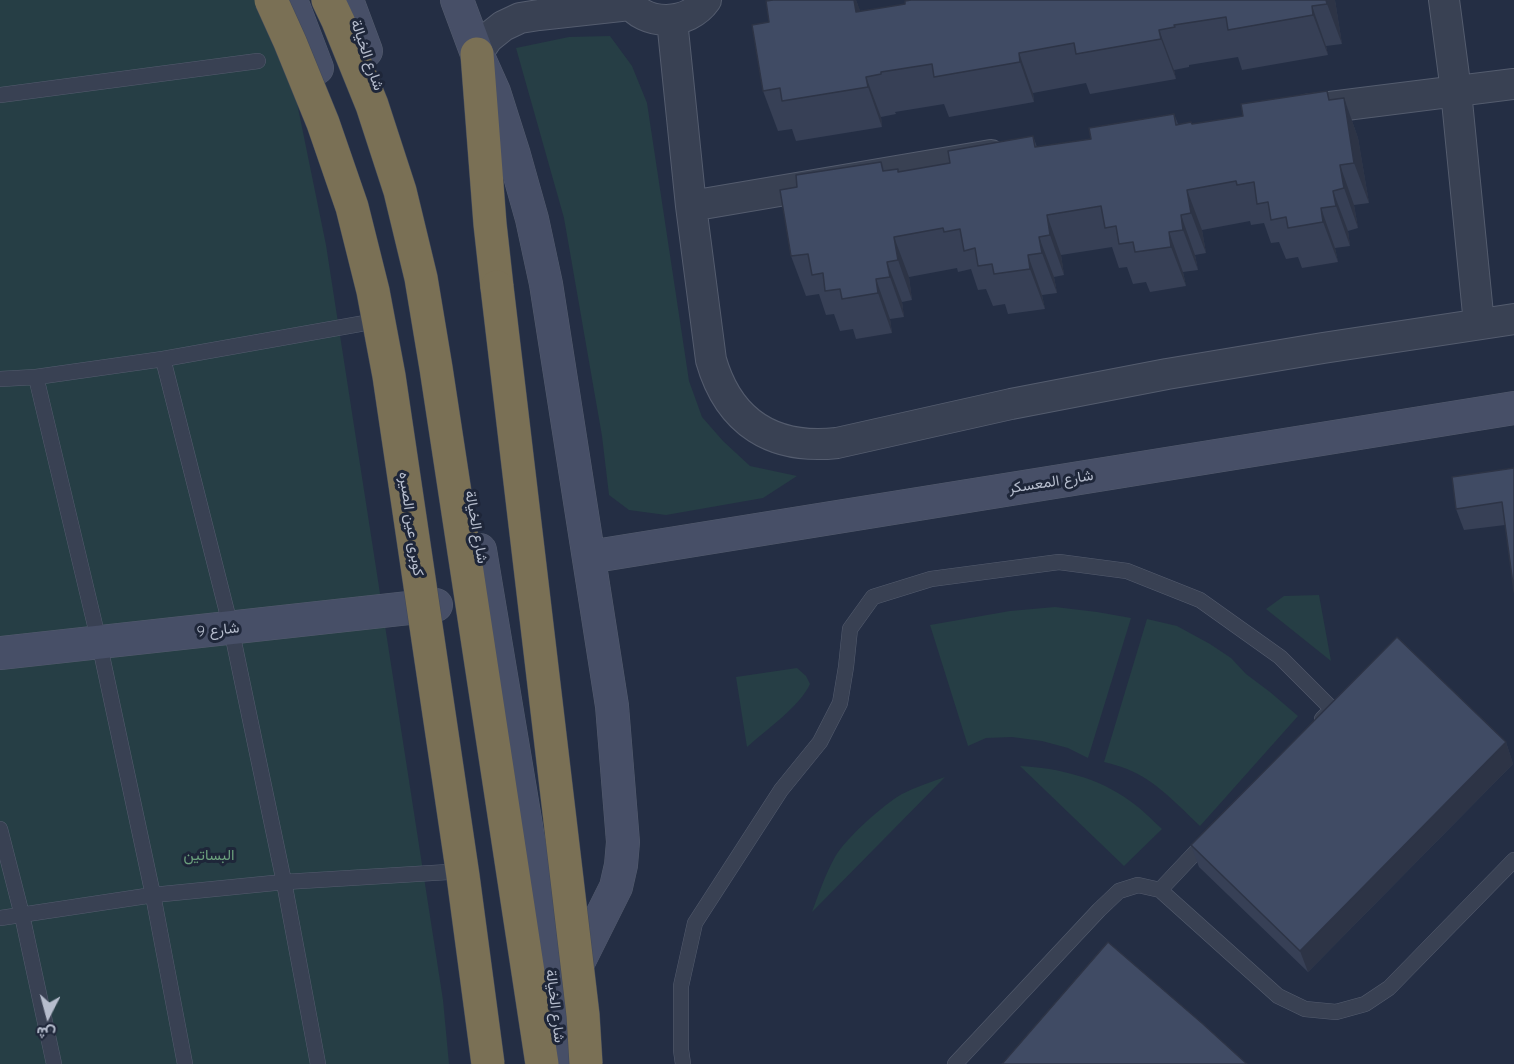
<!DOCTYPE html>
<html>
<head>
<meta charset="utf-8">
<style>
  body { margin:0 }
  #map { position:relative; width:1514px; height:1064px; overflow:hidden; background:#242e44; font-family:Quicksand,Vazirmatn,sans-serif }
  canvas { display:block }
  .north { position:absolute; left:18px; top:986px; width:60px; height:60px; -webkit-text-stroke:4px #1e2639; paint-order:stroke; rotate:186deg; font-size:16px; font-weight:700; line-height:24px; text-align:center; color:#b6bdcd }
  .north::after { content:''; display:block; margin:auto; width:21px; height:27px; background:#b6bdcd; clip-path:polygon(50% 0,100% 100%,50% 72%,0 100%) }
</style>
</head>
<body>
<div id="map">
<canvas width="1514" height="1064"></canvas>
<div class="north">ش</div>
</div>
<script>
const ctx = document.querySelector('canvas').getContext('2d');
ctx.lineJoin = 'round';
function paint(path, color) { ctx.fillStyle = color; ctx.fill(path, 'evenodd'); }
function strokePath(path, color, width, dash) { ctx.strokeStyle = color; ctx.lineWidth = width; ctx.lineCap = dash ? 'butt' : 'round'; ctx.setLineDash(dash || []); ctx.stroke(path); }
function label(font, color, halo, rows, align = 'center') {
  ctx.font = font + ' Quicksand,Vazirmatn,sans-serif'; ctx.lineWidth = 6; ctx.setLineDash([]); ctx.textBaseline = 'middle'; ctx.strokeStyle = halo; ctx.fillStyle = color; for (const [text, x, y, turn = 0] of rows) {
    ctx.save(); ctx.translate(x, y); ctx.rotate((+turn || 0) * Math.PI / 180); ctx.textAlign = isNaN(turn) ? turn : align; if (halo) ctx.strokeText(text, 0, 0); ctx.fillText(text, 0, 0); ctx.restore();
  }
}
const green = new Path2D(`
  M 0,0 L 276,0 L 326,245 L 443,1000 L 449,1064 L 0,1064 Z
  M 610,36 L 632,66 L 647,103 L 689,381 L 702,417 L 723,441 L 750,466 L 797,476 L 763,498 L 666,515 L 629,510 L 609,495 L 602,436 L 564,218 L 516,48 L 569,37 Z
  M 1319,595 L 1331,661 L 1266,609 L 1284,596 Z
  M 1055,607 L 1097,612 L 1131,618 L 1088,758 L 1068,748 L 1042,741 L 1012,737 L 986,738 L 968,746 L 930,625 L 1010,611 Z
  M 1147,619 L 1177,626 L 1210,644 L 1231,658 L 1246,674 L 1270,692 L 1298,716 L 1200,826 C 1178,805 1155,780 1127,769 C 1120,766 1112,764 1104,762 Z
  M 797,668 L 806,676 L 810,684 C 801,705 765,731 747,747 L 736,677 Z
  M 1020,766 C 1059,768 1099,778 1130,801 C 1142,809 1152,820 1162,829 L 1124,866 Z
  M 945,777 L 812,912 C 819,893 825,875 835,857 C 846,838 883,805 902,794 C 916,787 931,782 945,777 Z`);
const lane = new Path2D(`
  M 0,95 L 258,61
  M 163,359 L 231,628 L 284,882 L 318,1064
  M 36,377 L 99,642 L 153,895 L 185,1064
  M 0,379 L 36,377 L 163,359 L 382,320
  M 0,829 L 22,915 L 54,1064
  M 1160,890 L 1208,839
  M 0,918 L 153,895 L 284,882 L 465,871
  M 683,1064 L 681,1050 L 681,986 L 695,923 L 781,790 L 820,742 L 840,703 L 846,667 L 850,629 L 873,597 L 931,579 L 1059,562 L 1127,571 L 1200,600 L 1280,657 L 1332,709 L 1322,719
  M 955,1064 L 1099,910 L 1119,891 L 1138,885 L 1160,890 L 1278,996 L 1305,1009 L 1336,1012 L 1365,1004 L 1389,988 L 1514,860`);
const street = new Path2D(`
  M 627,0 C 645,27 688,26 706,0
  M 1444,0 L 1456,91 L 1479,324
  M 672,20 L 691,206 L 711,360 C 729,423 773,450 837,443 L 1011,404 L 1167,374 L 1323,348 L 1514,319
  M 477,54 L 488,38 L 503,26 L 520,18 L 539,15 L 630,5
  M 1306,110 L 1514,84
  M 691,206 L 991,155`);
const secondary = new Path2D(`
  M 291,0 L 317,68
  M 347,0 L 366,51
  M 457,0 L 477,54 L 494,92 L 514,155 L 532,219 L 546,284 L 612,706 L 623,842 L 621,865 L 616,887 L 571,977
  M 480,550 L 556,1005 L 562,1064
  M 589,557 L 1514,408
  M 0,653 L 436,605`);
const highway = new Path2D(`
  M 328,0 L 338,21 L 372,105 L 400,191 L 421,278 L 436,368 L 542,1064
  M 477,54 L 490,224 L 497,287`);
const highwayBridge = new Path2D(`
  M 271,0 L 290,42 L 323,123 L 352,207 L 373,291 L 389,376 L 463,876 L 488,1064
  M 497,287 L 583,1015 L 586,1064`);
const wall = new Path2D(`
  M 773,0 L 856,0 L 860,11 L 905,4 L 911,0 L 1335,0 L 1342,44 L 1326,46 L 1328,55 L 1242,70 L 1238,57 L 1189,65 L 1189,67 L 1174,70 L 1176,79 L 1090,94 L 1086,83 L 1033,93 L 1034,102 L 949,117 L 944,104 L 895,112 L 896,114 L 881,117 L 882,127 L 796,141 L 792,129 L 778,131 L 763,91 L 769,22 Z
  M 1344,98 L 1358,138 L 1369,203 L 1354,205 L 1358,228 L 1348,231 L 1350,246 L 1335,248 L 1338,262 L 1302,268 L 1298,257 L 1286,259 L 1279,242 L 1271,243 L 1264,223 L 1251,225 L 1250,221 L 1202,230 L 1206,253 L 1195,255 L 1198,270 L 1183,272 L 1186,286 L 1150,292 L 1146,282 L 1133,284 L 1127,267 L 1119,268 L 1112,247 L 1061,255 L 1064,275 L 1054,277 L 1057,293 L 1042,295 L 1045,309 L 1008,314 L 1005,304 L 993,306 L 986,289 L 978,290 L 971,269 L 958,272 L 957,268 L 909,277 L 912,300 L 902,302 L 904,317 L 890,319 L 892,333 L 856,339 L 853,329 L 840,331 L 834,314 L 826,315 L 819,294 L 806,296 L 791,256 L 797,187 L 881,162 L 885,171 L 899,172 L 950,163 L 1033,136 L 1037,147 L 1091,139 L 1174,114 L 1178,124 L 1192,124 L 1243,116 Z
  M 1514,468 L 1505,525 L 1464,530 L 1456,509 Z
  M 1506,742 L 1513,764 L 1308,972 L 1199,867 L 1191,845 Z`);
const shadedWall = new Path2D(`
  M 854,0 L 856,0 L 867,28 L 856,12 Z
  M 1326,0 L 1335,0 L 1342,44 L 1327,4 Z
  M 1312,6 L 1326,46 L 1328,55 L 1313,15 Z
  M 1159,30 L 1174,70 L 1176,79 L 1161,39 Z
  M 1019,53 L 1033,93 L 1034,102 L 1020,62 Z
  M 866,77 L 881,117 L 882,127 L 868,87 Z
  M 1344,98 L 1358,138 L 1369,203 L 1354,163 Z
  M 1340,165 L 1354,205 L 1358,228 L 1344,188 Z
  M 1187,190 L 1202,230 L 1206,253 L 1191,213 Z
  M 1333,191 L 1348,231 L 1350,246 L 1336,206 Z
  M 1321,208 L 1335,248 L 1338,262 L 1323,222 Z
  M 1047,215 L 1061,255 L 1064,275 L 1050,235 Z
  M 1181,215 L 1195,255 L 1198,270 L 1183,230 Z
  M 1169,232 L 1183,272 L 1186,286 L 1171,247 Z
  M 894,237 L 909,277 L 912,300 L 898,260 Z
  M 1039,237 L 1054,277 L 1057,293 L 1042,253 Z
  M 1028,255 L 1042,295 L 1045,309 L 1030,269 Z
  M 887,262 L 902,302 L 904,317 L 890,277 Z
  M 876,279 L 890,319 L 892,333 L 878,293 Z
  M 1506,742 L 1513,764 L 1308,972 L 1300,951 Z`);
const building = new Path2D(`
  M 773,0 L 854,0 L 856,12 L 905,4 L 905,1 L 911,0 L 1326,0 L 1327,4 L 1312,6 L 1313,15 L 1228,30 L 1226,17 L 1174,25 L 1175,27 L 1159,30 L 1161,39 L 1076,54 L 1074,43 L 1019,53 L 1020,62 L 934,77 L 932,64 L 881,72 L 881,74 L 866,77 L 868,87 L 782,101 L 780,88 L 763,91 L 752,25 L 769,22 L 766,1 Z
  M 1327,91 L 1329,100 L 1344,98 L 1354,163 L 1340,165 L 1344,188 L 1333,191 L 1336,206 L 1321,208 L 1323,222 L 1288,228 L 1286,217 L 1271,220 L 1268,202 L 1257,204 L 1254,182 L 1237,185 L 1236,181 L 1187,190 L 1191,213 L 1181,215 L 1183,230 L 1169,232 L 1171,247 L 1135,252 L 1133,242 L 1119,244 L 1116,226 L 1105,228 L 1101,206 L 1047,215 L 1050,235 L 1039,237 L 1042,253 L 1028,255 L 1030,269 L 994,274 L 992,264 L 978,266 L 975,248 L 964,251 L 960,229 L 944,232 L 943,228 L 894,237 L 898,260 L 887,262 L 890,277 L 876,279 L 878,293 L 842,299 L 840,289 L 825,291 L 823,273 L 812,275 L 808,254 L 791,256 L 780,190 L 797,187 L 796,175 L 881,162 L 883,171 L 898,169 L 898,172 L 950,163 L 948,151 L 1033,136 L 1035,147 L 1091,139 L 1089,128 L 1174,114 L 1176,125 L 1191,122 L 1192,124 L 1243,116 L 1241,104 Z
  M 1514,468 L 1514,592 L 1502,502 L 1456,509 L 1452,477 Z
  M 1397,637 L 1506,742 L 1300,951 L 1191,845 Z
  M 1108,942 L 1203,1024 L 1247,1064 L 1002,1064 Z`);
const streetNames = [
  ["شارع الخيالة",367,55,71],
  ["شارع المعسكر",1051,482,-9],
  ["كوبرى عين الصيره",411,524,82],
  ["شارع الخيالة",476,527,80],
  ["شارع 9",218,630,-6],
  ["شارع الخيالة",555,1006,83]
];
const parkNames = [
  ["البساتين",209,855]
];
paint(green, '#263e45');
strokePath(lane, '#545c6e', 16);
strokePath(street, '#545c6e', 32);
strokePath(secondary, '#545c6e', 34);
strokePath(highway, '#41495b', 34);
strokePath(lane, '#394153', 15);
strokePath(street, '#394153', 30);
strokePath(secondary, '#474f67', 33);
strokePath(highway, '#7a7055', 33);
strokePath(highwayBridge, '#41495b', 34, []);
strokePath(highwayBridge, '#7a7055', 33);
paint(wall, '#374056');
paint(shadedWall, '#2d3446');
paint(building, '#404b64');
strokePath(building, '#2d3446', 1.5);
label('15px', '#b6bdcd', '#1e2639', streetNames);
label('15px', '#6ba07d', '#1e2639', parkNames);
</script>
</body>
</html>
